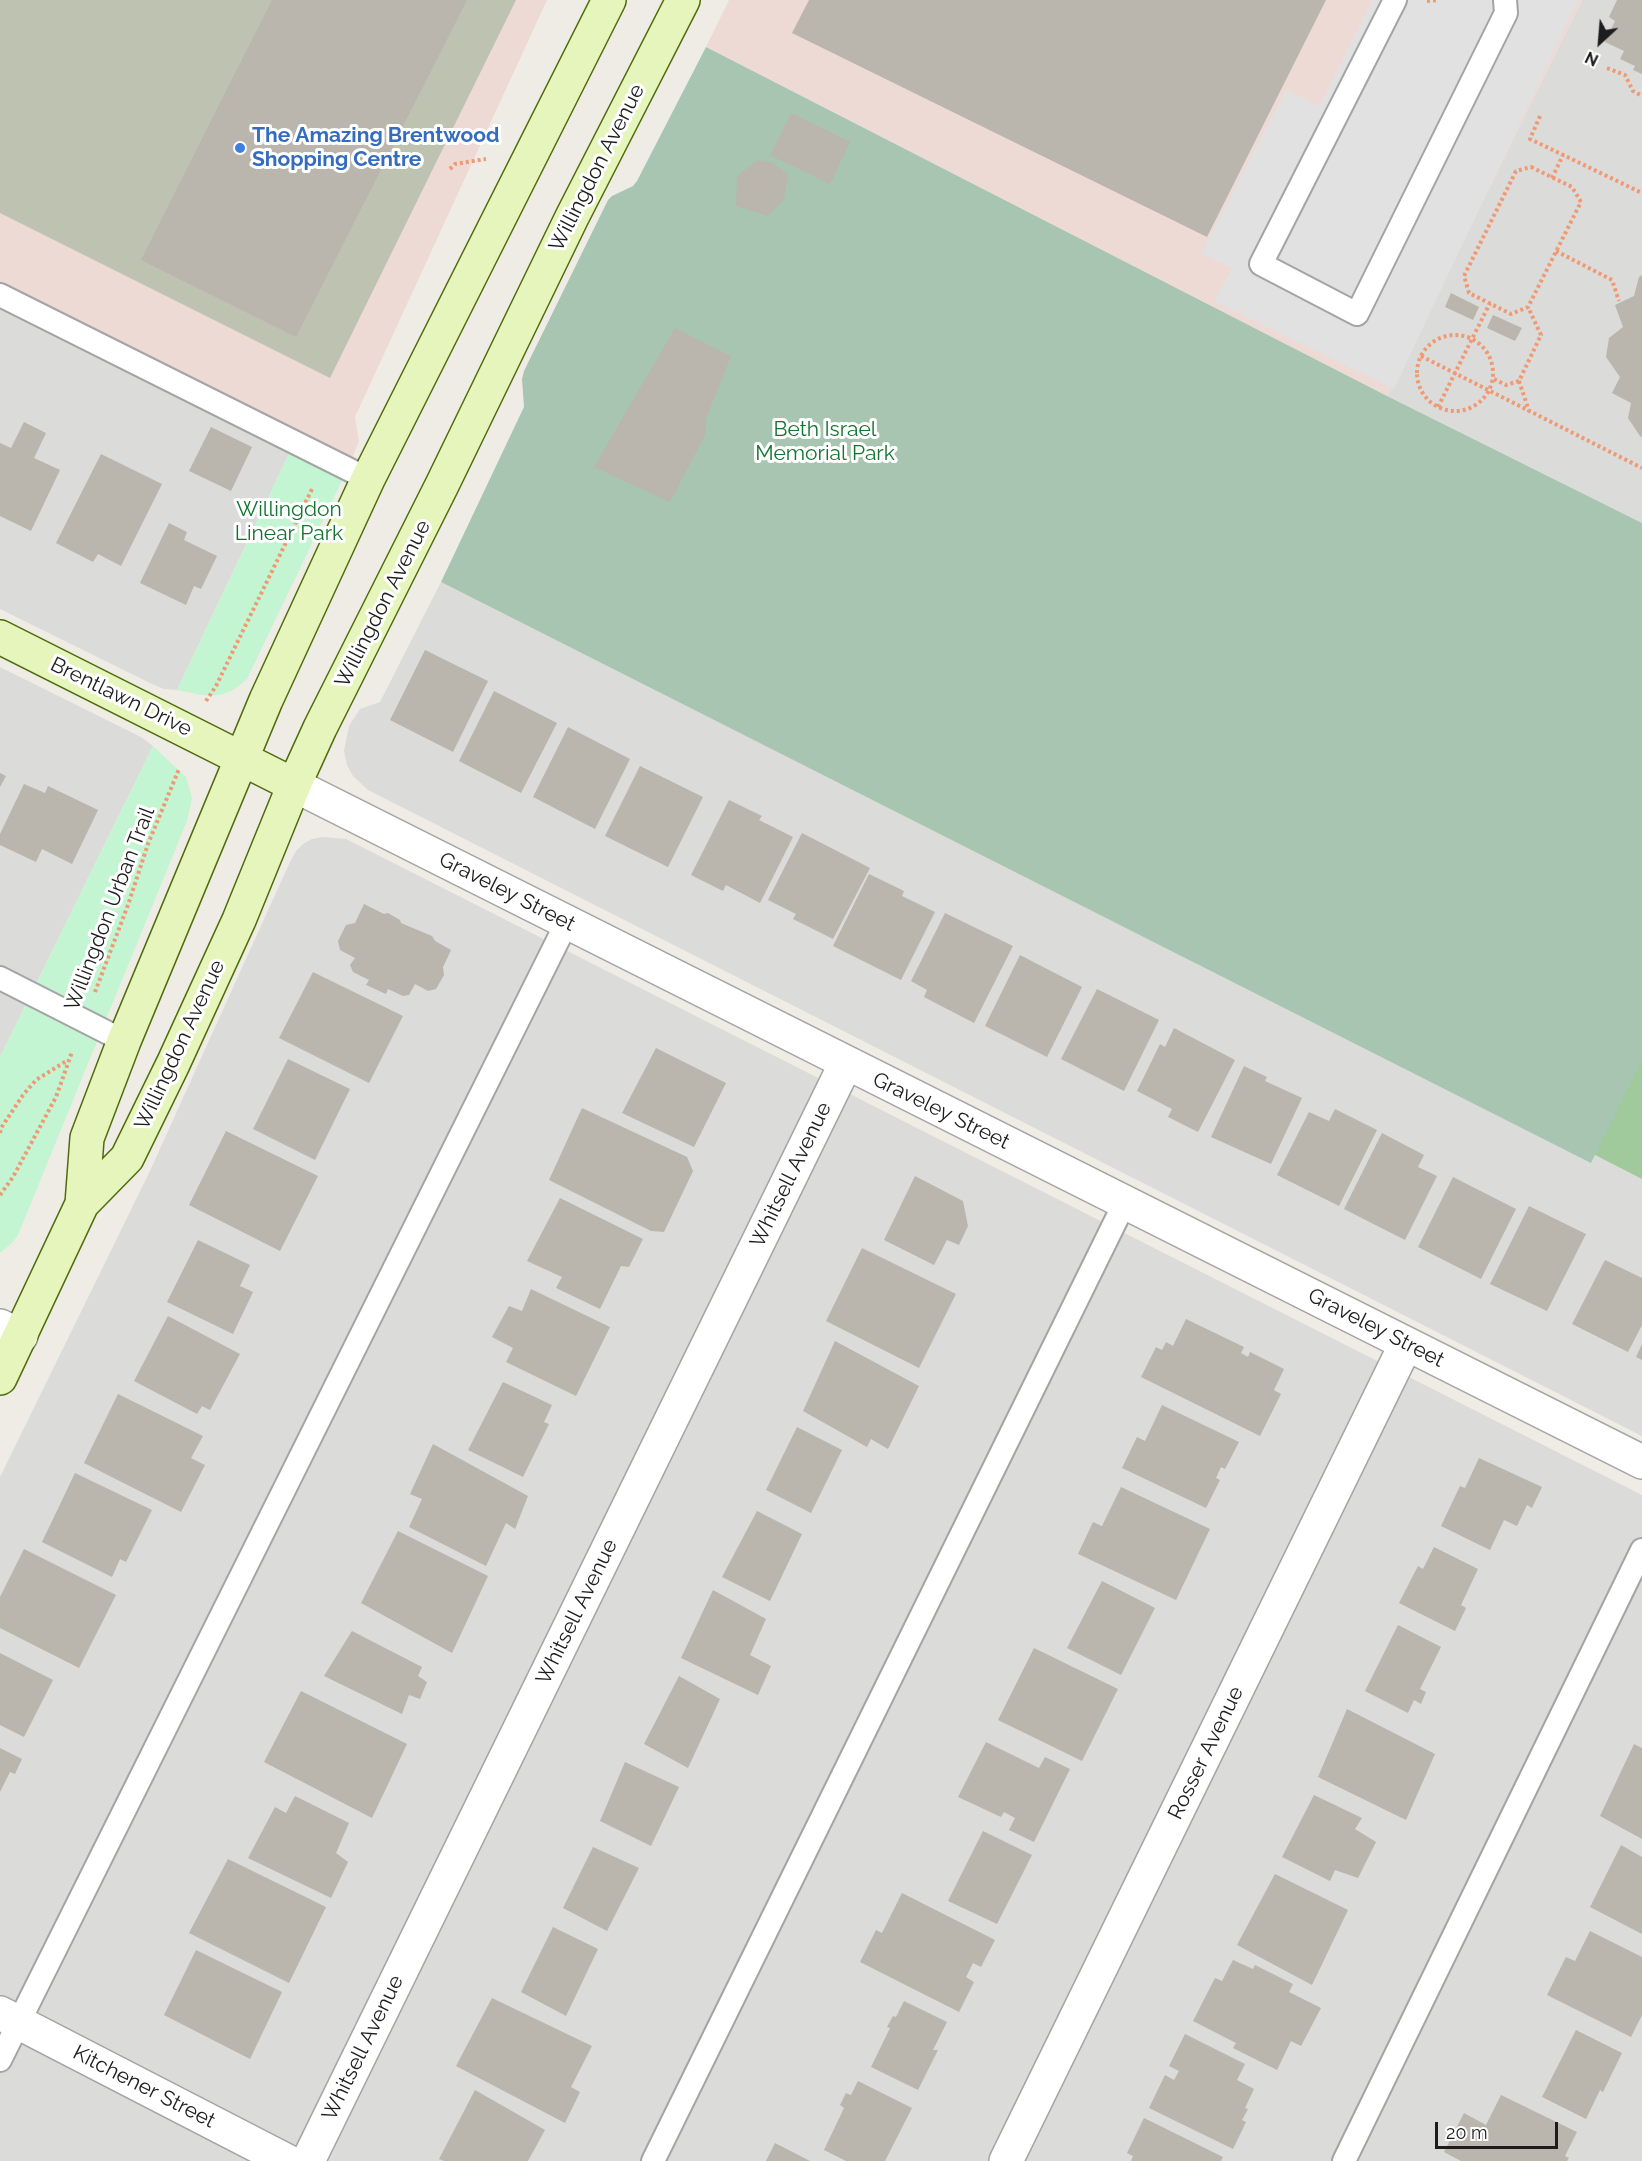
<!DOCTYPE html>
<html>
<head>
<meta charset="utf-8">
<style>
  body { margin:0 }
  #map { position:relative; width:1642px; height:2161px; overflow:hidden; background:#eeece4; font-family:Raleway,sans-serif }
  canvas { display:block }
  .north { position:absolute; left:1570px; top:12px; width:60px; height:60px; -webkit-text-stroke:4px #fff; paint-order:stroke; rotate:206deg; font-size:16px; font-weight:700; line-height:24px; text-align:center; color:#1d1d1d }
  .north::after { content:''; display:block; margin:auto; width:21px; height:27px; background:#1d1d1d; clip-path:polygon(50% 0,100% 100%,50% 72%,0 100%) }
  .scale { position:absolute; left:1435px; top:2122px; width:123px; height:27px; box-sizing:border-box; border:3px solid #1d1d1d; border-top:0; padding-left:8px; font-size:18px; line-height:21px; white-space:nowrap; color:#1d1d1d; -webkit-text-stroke:4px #fff; paint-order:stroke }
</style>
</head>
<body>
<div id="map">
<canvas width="1642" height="2161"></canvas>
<div class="north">N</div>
<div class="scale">20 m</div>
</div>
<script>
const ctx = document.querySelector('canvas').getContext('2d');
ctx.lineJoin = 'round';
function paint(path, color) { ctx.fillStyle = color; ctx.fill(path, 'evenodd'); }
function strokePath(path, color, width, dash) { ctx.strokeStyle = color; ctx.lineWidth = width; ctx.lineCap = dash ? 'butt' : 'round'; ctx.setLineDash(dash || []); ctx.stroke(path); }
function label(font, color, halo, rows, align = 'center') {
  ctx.font = font + ' Raleway,sans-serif'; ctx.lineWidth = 6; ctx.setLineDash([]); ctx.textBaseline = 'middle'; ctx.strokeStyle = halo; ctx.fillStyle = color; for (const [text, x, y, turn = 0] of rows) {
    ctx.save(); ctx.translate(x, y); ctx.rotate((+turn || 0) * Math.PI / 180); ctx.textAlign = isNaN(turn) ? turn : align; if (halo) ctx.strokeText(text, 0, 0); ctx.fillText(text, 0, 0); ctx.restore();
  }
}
const residential = new Path2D(`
  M 1582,0 L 1642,0 L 1642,523 L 1387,396 Z
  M 0,295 L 295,441 L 177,690 L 164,689 L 152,684 L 0,609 Z
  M 441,582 L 1591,1162 L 1642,1060 L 1642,1436 L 368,790 L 353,776 L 347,765 L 344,751 L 349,726 L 360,709 L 380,702 Z
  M 0,667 L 141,737 L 153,746 L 0,1057 Z
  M 323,837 L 346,839 L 1642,1495 L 1642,2161 L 0,2161 L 0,1477 L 149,1173 L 289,864 L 296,851 L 303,844 L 312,839 Z`);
const commercial = new Path2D(`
  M 0,0 L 547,0 L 355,417 L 359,441 L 348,468 L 0,295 Z
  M 729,0 L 1582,0 L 1387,396 L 706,47 Z`);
const construction = new Path2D(`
  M 0,0 L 516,0 L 330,378 L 0,213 Z`);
const forest = new Path2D(`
  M 1642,965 L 1642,1179 L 1558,1136 Z`);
const cemetery = new Path2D(`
  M 706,47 L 1387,396 L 1642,523 L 1642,1060 L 1591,1163 L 441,582 L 524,407 L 522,379 L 524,371 L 608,200 L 612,196 L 633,186 L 637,181 Z`);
const park = new Path2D(`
  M 295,441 L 348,468 L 247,679 C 224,702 205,696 177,690 Z
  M 153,746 L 186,777 L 192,798 L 187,821 L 18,1235 L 12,1243 L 0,1253 L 0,1057 Z`);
const parking = new Path2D(`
  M 1372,0 L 1578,0 L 1394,389 L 1214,301 L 1232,268 L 1201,253 L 1286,90 L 1319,106 Z`);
const building = new Path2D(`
  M 272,0 L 467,0 L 296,337 L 141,260 Z
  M 809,0 L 1326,0 L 1207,237 L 792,33 Z
  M 1617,0 L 1642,0 L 1642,74 L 1633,70 L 1635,66 L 1620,59 L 1624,51 L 1605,42 L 1615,21 L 1609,17 Z
  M 791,113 L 850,142 L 830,184 L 770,155 Z
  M 758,160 L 773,163 L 788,175 L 784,199 L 768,216 L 736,206 L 737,176 Z
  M 1642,275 L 1642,437 L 1640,436 L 1628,418 L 1631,403 L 1612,393 L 1620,377 L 1606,357 L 1609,338 L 1623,327 L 1615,305 L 1634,296 L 1639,277 Z
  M 1451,293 L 1479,307 L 1473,320 L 1445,307 Z
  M 1493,315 L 1522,328 L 1515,341 L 1487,328 Z
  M 675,328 L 731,356 L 706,418 L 705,435 L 670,502 L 594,467 Z
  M 24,422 L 46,433 L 34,458 L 60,470 L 31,531 L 0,516 L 0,443 L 11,448 Z
  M 211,427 L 252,447 L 231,491 L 189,471 Z
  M 101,454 L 162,484 L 121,566 L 98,554 L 93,562 L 56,543 Z
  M 169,523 L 187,532 L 184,540 L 217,556 L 201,589 L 194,586 L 186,605 L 140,583 Z
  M 425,650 L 488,681 L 453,752 L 390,720 Z
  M 494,691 L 557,723 L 521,793 L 459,761 Z
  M 568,727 L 630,759 L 595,829 L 533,797 Z
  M 640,766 L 703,797 L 668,867 L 605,836 Z
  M 0,773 L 6,776 L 0,787 Z
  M 24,784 L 45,793 L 48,786 L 98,810 L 72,864 L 42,849 L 36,862 L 0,845 L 0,834 Z
  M 729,800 L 762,816 L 759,820 L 793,837 L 760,903 L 726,885 L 723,891 L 691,875 Z
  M 802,833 L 870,868 L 833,939 L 793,919 L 796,914 L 768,900 Z
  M 869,874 L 904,891 L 902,896 L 935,912 L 901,980 L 833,946 Z
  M 364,904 L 384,914 L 388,913 L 400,920 L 401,923 L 432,936 L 435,941 L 451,950 L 443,967 L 444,975 L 436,989 L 428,991 L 415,984 L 409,995 L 403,996 L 388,989 L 386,994 L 366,985 L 369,980 L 353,972 L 350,965 L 355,958 L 340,950 L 338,941 L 346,925 L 355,923 Z
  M 945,913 L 1013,946 L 974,1023 L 924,997 L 927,990 L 911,981 Z
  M 1020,955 L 1082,987 L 1047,1057 L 985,1026 Z
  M 313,972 L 403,1016 L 369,1083 L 279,1038 Z
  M 1097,989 L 1159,1020 L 1124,1091 L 1061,1059 Z
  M 1174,1028 L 1235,1060 L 1198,1132 L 1168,1117 L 1172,1109 L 1137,1091 L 1160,1044 L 1165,1047 Z
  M 656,1048 L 726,1083 L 694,1147 L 622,1113 Z
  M 288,1059 L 350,1089 L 315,1160 L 253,1129 Z
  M 1244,1066 L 1267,1077 L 1265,1081 L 1302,1098 L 1271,1164 L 1211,1137 Z
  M 582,1108 L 687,1157 L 693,1171 L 664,1232 L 651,1231 L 549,1180 Z
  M 1335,1109 L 1377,1130 L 1339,1206 L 1277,1175 L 1309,1112 L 1329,1121 Z
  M 226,1131 L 318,1176 L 280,1251 L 189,1205 Z
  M 1382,1133 L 1424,1155 L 1418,1167 L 1437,1176 L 1405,1240 L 1344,1209 Z
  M 915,1176 L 963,1201 L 968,1226 L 959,1245 L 947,1240 L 934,1265 L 884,1240 Z
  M 1453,1177 L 1516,1209 L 1481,1279 L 1418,1247 Z
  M 560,1198 L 643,1239 L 629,1267 L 621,1266 L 600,1309 L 556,1288 L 562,1277 L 527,1261 Z
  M 1529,1206 L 1586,1234 L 1547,1311 L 1490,1284 Z
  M 198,1240 L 250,1265 L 240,1286 L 253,1292 L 233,1334 L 167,1302 Z
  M 862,1248 L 956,1294 L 919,1368 L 826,1321 Z
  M 1605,1260 L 1642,1278 L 1642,1325 L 1628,1352 L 1572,1324 Z
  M 531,1289 L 610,1327 L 576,1396 L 506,1362 L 513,1348 L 492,1337 L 509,1306 L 522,1311 Z
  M 168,1316 L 240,1354 L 210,1410 L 202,1406 L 197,1414 L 134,1381 Z
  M 1186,1319 L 1244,1347 L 1241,1353 L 1248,1357 L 1250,1352 L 1284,1369 L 1274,1390 L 1281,1394 L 1260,1436 L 1141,1377 L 1156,1347 L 1162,1350 L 1166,1342 L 1173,1346 Z
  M 835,1341 L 919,1386 L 888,1449 L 871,1439 L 867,1447 L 803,1411 Z
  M 1642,1344 L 1642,1360 L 1636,1357 Z
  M 503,1382 L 552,1405 L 544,1422 L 549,1424 L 523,1477 L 468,1450 Z
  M 118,1394 L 203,1436 L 191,1458 L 205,1465 L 181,1512 L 84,1463 Z
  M 1162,1405 L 1239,1442 L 1225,1469 L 1221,1467 L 1216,1478 L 1220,1480 L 1206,1508 L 1122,1468 L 1137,1437 L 1145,1441 Z
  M 797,1427 L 842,1450 L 811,1513 L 766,1490 Z
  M 433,1444 L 528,1496 L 515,1529 L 506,1523 L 486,1566 L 409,1527 L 422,1499 L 410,1494 Z
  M 1479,1458 L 1542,1487 L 1532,1508 L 1527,1505 L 1517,1526 L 1504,1520 L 1490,1550 L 1441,1526 L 1460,1486 L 1465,1488 Z
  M 75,1473 L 152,1510 L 126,1562 L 120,1559 L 112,1577 L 42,1542 Z
  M 1121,1487 L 1210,1529 L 1176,1600 L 1078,1554 L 1093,1522 L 1102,1526 Z
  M 757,1511 L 802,1534 L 770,1601 L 722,1577 Z
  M 398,1531 L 488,1576 L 452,1653 L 361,1603 Z
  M 1434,1547 L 1478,1569 L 1461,1605 L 1466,1608 L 1455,1631 L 1399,1603 L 1418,1566 L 1423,1569 Z
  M 24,1549 L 116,1595 L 79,1668 L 0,1628 L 0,1597 Z
  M 1102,1581 L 1155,1608 L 1121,1675 L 1067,1648 Z
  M 713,1590 L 766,1619 L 750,1655 L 771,1666 L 758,1695 L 681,1658 Z
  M 1398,1625 L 1441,1647 L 1420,1689 L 1426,1692 L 1421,1704 L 1414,1700 L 1408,1713 L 1365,1691 Z
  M 352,1631 L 422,1667 L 418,1676 L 427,1682 L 420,1699 L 409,1695 L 402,1714 L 324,1676 Z
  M 1034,1648 L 1118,1689 L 1082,1761 L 998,1720 Z
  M 0,1653 L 53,1680 L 24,1737 L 0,1725 Z
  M 679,1676 L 720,1699 L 688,1768 L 644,1744 Z
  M 301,1691 L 407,1744 L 372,1818 L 264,1762 Z
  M 1347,1709 L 1435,1754 L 1406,1820 L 1318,1777 Z
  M 986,1742 L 1039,1768 L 1045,1757 L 1070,1769 L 1034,1842 L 1009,1830 L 1015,1818 L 1004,1812 L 1001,1817 L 958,1797 Z
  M 1634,1744 L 1642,1748 L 1642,1839 L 1600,1816 Z
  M 0,1748 L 22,1759 L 15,1774 L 10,1772 L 0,1792 Z
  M 625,1762 L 679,1787 L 651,1846 L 600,1821 Z
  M 1314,1795 L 1362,1818 L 1355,1829 L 1376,1842 L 1358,1878 L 1335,1870 L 1330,1881 L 1282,1857 Z
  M 295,1796 L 349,1823 L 336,1853 L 348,1862 L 331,1898 L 248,1858 L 275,1807 L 286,1813 Z
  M 983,1831 L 1032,1855 L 997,1924 L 948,1901 Z
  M 1621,1845 L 1642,1857 L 1642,1934 L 1590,1907 Z
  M 593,1847 L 639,1868 L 607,1931 L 563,1908 Z
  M 228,1859 L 326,1907 L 289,1983 L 189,1933 Z
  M 1275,1874 L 1348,1910 L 1312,1985 L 1237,1945 Z
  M 902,1893 L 995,1940 L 981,1967 L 973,1963 L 966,1977 L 974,1982 L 959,2012 L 860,1962 L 876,1930 L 882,1933 Z
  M 553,1927 L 598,1949 L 566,2016 L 521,1992 Z
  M 1590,1931 L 1642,1957 L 1642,2015 L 1631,2037 L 1547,1995 L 1566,1957 L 1575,1961 Z
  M 196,1950 L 282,1992 L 250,2059 L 164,2015 Z
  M 1233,1960 L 1253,1969 L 1255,1965 L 1293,1984 L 1289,1992 L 1321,2008 L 1301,2046 L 1291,2041 L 1277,2070 L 1233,2048 L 1236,2043 L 1193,2021 L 1215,1978 L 1222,1981 Z
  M 492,1998 L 592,2046 L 571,2087 L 580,2092 L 565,2123 L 456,2066 Z
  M 904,2001 L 947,2022 L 933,2050 L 938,2050 L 918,2090 L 871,2067 L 890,2028 L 887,2027 L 893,2016 L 896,2017 Z
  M 1576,2030 L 1622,2053 L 1603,2092 L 1600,2090 L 1586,2119 L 1542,2097 Z
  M 1185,2034 L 1245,2064 L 1237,2080 L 1254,2089 L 1245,2108 L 1248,2109 L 1242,2120 L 1246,2122 L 1233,2149 L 1149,2108 L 1165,2075 L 1174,2080 L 1179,2071 L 1169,2066 Z
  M 858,2081 L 912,2108 L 885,2161 L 846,2161 L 824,2150 L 844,2108 L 840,2105 L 846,2093 L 851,2095 Z
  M 475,2090 L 545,2130 L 528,2161 L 444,2161 L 439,2159 Z
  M 1501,2095 L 1577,2132 L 1565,2156 L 1569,2158 L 1567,2161 L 1461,2161 L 1444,2152 L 1464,2113 L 1486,2125 Z
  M 1144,2118 L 1223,2157 L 1221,2161 L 1131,2161 L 1133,2156 L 1127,2153 Z
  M 775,2143 L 810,2161 L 766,2161 Z`);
const path = new Path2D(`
  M 1427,1 L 1438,0
  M 1607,68 L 1625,75 L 1633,91 L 1642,96
  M 1540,116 L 1530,139 L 1642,193
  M 1531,167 L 1572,187 L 1581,202 L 1528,307 L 1511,314 L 1469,293 L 1464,276 L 1516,171 Z
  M 450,169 L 455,164 L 486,159
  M 1552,178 L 1563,155
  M 1556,251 L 1612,280 L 1619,301
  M1417 373a38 38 0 1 1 76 0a38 38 0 1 1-76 0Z
  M 1421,356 L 1642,468
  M 1494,379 L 1506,385 L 1519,381 L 1541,335 L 1528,307
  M 1519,381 L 1529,411
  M 1438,407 L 1490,303
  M 206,701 L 216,686 L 313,487
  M 95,992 L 128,905 L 148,844 L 179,769
  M 0,1133 L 1,1128 L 23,1095 L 36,1080 L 68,1060
  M 0,1195 L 13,1177 L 56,1097 L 72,1052`);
const lane = new Path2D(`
  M 1395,0 L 1261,264 L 1357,314 L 1506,13 L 1505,0
  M 0,295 L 368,479
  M 0,978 L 124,1041
  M 0,2060 L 567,922
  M 653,2161 L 1125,1202
  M 1344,2161 L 1642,1550`);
const street = new Path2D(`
  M 294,785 L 1642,1462
  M 0,1326 L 21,1336
  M 0,2013 L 287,2161
  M 308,2161 L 846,1063
  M 1006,2161 L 1406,1344`);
const secondary = new Path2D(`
  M 0,637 L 294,785
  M 82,1204 L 87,1138 L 124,1041 L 266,700 L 368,479 L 609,0
  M 0,1378 L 82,1204 L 127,1158 L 173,1064 L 239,920 L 294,785 L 320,728 L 442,485 L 572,217 L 683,0`);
const markers = [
  [240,148,6,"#3f7fe0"]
];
const shopNames = [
  ["The Amazing Brentwood",252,136],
  ["Shopping Centre",252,160]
];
const streetNames = [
  ["Willingdon Avenue",597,168,-63],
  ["Willingdon Avenue",383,604,-63],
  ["Brentlawn Drive",121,697,26],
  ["Graveley Street",507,892,27],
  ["Willingdon Urban Trail",110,909,-69],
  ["Willingdon Avenue",180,1045,-65],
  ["Graveley Street",941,1111,26],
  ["Whitsell Avenue",791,1175,-64],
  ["Graveley Street",1376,1328,27],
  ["Whitsell Avenue",577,1612,-64],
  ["Rosser Avenue",1206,1753,-64],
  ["Whitsell Avenue",363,2048,-64],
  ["Kitchener Street",144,2087,27]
];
const parkNames = [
  ["Beth Israel",825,430],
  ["Memorial Park",825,454],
  ["Willingdon",289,510],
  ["Linear Park",289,534]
];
paint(residential, '#dbdbda');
paint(commercial, '#eedad4');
paint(construction, '#bec2b0');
paint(forest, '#a0ca9b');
paint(cemetery, '#a7c5b1');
paint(park, '#c4f5d2');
paint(parking, '#e1e1e1');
paint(building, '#bab5ad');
strokePath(lane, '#a4a4a4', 26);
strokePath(street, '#a4a4a4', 36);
strokePath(secondary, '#4f6c0c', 36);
strokePath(path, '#f09973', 4, [3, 3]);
strokePath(lane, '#fff', 22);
strokePath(street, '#fff', 33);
strokePath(secondary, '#e6f5bb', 33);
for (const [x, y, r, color] of markers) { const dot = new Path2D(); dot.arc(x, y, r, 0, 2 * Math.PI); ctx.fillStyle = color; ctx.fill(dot); strokePath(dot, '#fff', 2); }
label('bold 21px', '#366cbe', '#fff', shopNames, 'left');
label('21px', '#1d1d1d', '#fff', streetNames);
label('21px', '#13742f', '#fff', parkNames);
</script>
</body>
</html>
